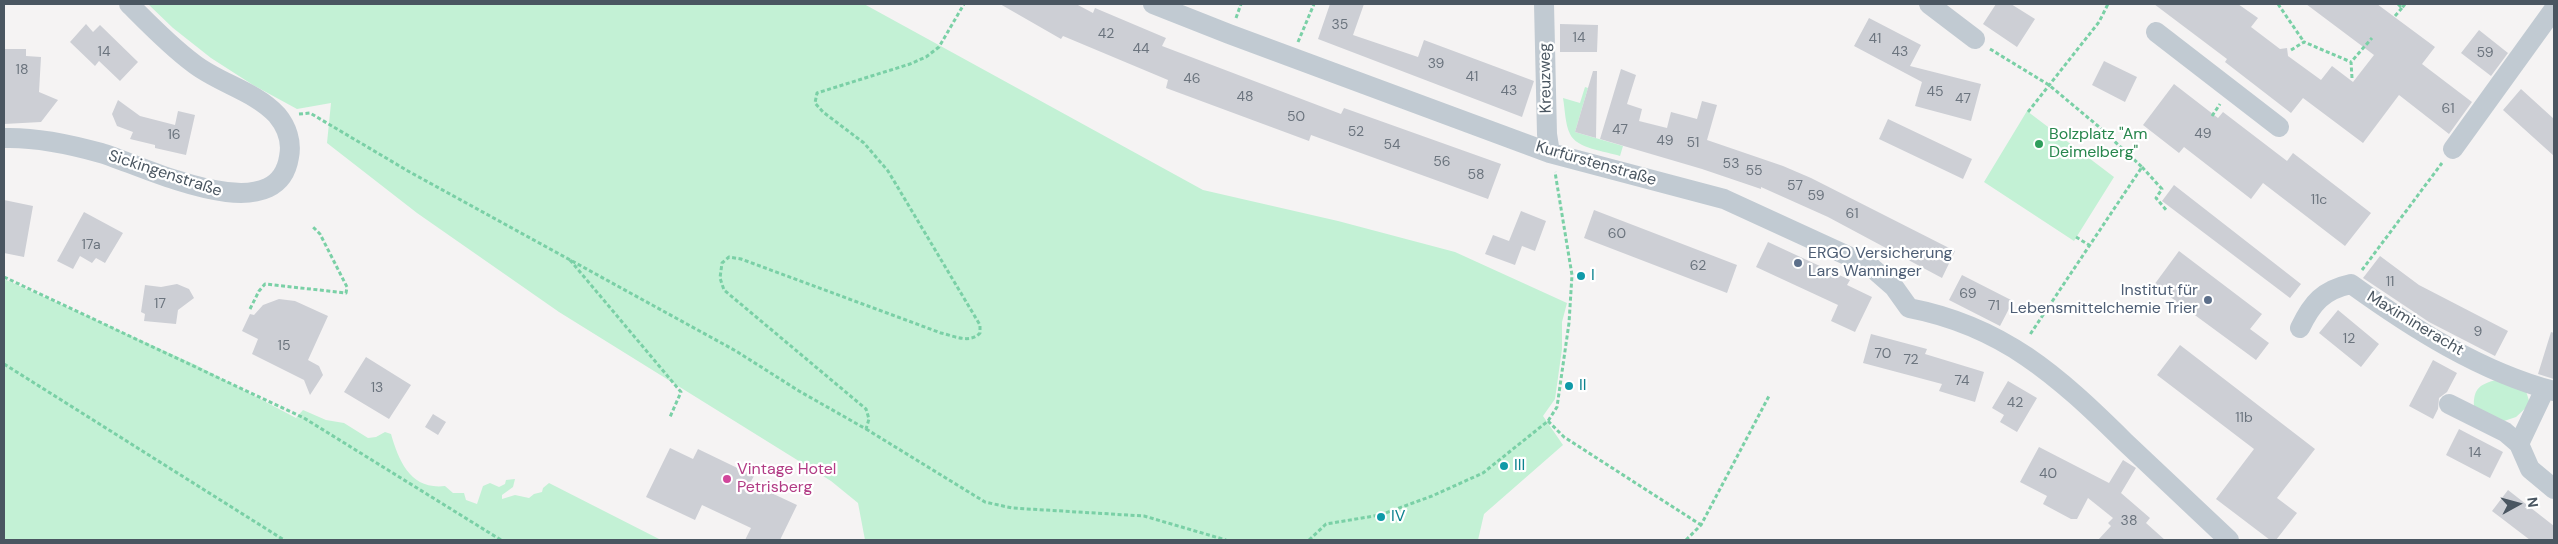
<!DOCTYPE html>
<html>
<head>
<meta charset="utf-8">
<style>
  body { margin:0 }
  #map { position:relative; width:2558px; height:544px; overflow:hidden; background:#f5f3f3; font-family:"DM Sans",sans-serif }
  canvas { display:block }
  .frame { position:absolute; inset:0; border:5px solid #4a5661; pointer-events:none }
  .north { position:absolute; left:2493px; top:479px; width:50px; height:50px; -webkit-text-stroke:4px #fff; paint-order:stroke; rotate:83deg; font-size:14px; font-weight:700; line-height:20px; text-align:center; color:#4a5661 }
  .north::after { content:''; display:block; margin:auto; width:18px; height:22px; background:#4a5661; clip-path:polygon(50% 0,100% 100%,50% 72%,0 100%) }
</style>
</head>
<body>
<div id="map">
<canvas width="2558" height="544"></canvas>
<div class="frame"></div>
<div class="north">N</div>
</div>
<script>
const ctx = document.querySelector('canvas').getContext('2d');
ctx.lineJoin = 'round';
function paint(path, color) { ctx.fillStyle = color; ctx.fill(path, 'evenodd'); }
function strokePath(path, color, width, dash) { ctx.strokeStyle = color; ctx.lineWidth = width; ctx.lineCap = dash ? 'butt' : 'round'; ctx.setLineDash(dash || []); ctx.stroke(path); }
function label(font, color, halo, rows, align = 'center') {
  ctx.font = font + ' "DM Sans",sans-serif'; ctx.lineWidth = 4.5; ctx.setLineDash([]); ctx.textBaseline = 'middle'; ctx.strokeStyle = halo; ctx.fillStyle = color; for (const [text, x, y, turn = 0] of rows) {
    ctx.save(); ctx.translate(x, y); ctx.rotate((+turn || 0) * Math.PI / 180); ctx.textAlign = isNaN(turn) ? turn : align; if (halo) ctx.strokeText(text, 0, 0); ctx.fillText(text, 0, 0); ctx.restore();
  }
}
const green = new Path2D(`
  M 148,4 L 864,4 L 1203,190 L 1338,221 L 1455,252 L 1567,303 L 1562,322 L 1562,349 L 1555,399 L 1543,416 L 1563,445 L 1484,514 L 1478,540 L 865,540 L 858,503 L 831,481 L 559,312 L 417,213 L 327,143 L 331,103 L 297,109 L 253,85 L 211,58 L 173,28 Z
  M 1585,87 L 1588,88 L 1575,132 L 1623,146 L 1620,156 C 1605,151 1577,149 1570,134 C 1565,124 1565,109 1563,98 L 1580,103 Z
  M 2027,111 L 2114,177 L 2074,241 L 1984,182 Z
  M 4,279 L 196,365 L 296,418 L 303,410 L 326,420 L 344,423 L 368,438 L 376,437 L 385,432 L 391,434 C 399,462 411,490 445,486 L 453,493 L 464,493 L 466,500 L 477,504 L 483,486 L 490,483 L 499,487 L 505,484 L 506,480 L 515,479 L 513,487 L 502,495 L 502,499 L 515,495 L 529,498 L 534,494 L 542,492 L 543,488 L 549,483 L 661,540 L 4,540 Z
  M 2496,380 L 2526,391 L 2530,404 L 2516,417 L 2498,423 L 2474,407 C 2473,389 2480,384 2496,380 Z`);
const building = new Path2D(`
  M 1000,4 L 1076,4 L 1093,13 L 1095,8 L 1166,38 L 1162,46 L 1341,114 L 1344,108 L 1501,164 L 1488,199 L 1311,135 L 1309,141 L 1166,88 L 1168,80 L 1063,36 L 1061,39 Z
  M 1330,4 L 1364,4 L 1353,35 L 1418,57 L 1424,40 L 1534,81 L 1522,117 L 1318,39 Z
  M 1996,4 L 2011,4 L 2035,19 L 2017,47 L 1983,24 Z
  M 2154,4 L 2238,4 L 2258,18 L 2251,27 L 2280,49 L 2287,48 L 2288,56 L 2321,80 L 2332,66 L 2353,82 L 2374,55 L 2306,4 L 2377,4 L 2435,47 L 2422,64 L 2472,102 L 2449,134 L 2399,95 L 2363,143 L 2303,98 L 2291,113 L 2225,62 L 2227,59 Z
  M 1869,18 L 1921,45 L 1910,66 L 1981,84 L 1971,121 L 1915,106 L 1922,82 L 1854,46 Z
  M 86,24 L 93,32 L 100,25 L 138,62 L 120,81 L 99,61 L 95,66 L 70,42 Z
  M 1560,24 L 1598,25 L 1597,52 L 1560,52 Z
  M 2479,30 L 2508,53 L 2491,76 L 2461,53 Z
  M 4,49 L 26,49 L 26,56 L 41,57 L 39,92 L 58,100 L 41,122 L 4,124 Z
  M 2104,61 L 2137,77 L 2125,102 L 2092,85 Z
  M 1621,69 L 1636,75 L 1627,104 L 1642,109 L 1639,121 L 1667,128 L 1671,112 L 1697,119 L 1702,101 L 1717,105 L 1707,140 L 1783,166 L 1811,178 L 1955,251 L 1942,278 L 1828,217 L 1761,187 L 1761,189 L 1702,169 L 1600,139 Z
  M 1593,71 L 1597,71 L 1596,138 L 1575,132 Z
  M 2174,84 L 2218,118 L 2223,112 L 2287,161 L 2293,153 L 2371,213 L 2345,246 L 2263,183 L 2251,199 L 2184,147 L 2179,153 L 2143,125 Z
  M 2521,89 L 2554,119 L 2554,156 L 2503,110 Z
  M 118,100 L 140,116 L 175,125 L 178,111 L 195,115 L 186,155 L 155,148 L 155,145 L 130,139 L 133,132 L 117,126 L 112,114 Z
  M 1888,119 L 1972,159 L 1963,179 L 1879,139 Z
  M 2174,185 L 2301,284 L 2290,298 L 2162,201 Z
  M 4,200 L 33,206 L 24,257 L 4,253 Z
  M 1594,210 L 1737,265 L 1727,293 L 1584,238 Z
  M 1521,211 L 1546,221 L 1535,251 L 1522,246 L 1515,265 L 1485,254 L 1493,235 L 1509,241 Z
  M 84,212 L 123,233 L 105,263 L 96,258 L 92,263 L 80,256 L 73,269 L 57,261 Z
  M 1768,242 L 1850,280 L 1847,285 L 1872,297 L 1855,332 L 1831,321 L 1838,305 L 1756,267 Z
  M 2179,251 L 2262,314 L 2250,329 L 2269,343 L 2256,360 L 2154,285 Z
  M 2380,256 L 2419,285 L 2508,331 L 2495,356 L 2429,322 L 2363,278 Z
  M 1962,275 L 2013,301 L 2000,326 L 1949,300 Z
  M 177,284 L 189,289 L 194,298 L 178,310 L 176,324 L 144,321 L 145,314 L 141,312 L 145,285 L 161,287 Z
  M 279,299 L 295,301 L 328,316 L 308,360 L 319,366 L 323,375 L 310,395 L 304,380 L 252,354 L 258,339 L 242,331 L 250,314 L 254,315 L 263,305 Z
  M 2338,310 L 2379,344 L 2361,367 L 2319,333 Z
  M 2551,332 L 2554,333 L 2554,379 L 2538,374 Z
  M 1871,334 L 1927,349 L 1925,354 L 1984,372 L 1975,402 L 1939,391 L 1942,384 L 1863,363 Z
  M 2180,345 L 2315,449 L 2277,498 L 2297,513 L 2276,540 L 2270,540 L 2216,499 L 2254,449 L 2157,375 Z
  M 366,357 L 411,385 L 389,419 L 344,392 Z
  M 2433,360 L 2457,373 L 2447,392 L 2439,398 L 2438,409 L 2433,419 L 2409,406 Z
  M 2008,381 L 2037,398 L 2017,432 L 2000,422 L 2004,415 L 1992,408 Z
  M 433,414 L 446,422 L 438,435 L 425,427 Z
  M 2459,429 L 2503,452 L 2490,478 L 2446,455 Z
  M 2039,447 L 2109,483 L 2123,460 L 2136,468 L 2121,493 L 2150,518 L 2146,523 L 2165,540 L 2098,540 L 2111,526 L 2108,523 L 2113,518 L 2088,498 L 2077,519 L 2071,519 L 2043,504 L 2047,496 L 2020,482 Z
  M 670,448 L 693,459 L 698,449 L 754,476 L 750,483 L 797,505 L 780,540 L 745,540 L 751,528 L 702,505 L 695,520 L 646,497 Z
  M 2508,490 L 2554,526 L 2554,540 L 2530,540 L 2492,511 Z`);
const path = new Path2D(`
  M 2278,4 L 2304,42
  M 2398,4 L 2402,8 L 2405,4
  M 2395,16 L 2402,8
  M 1236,18 L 1241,4
  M 1298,42 L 1314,4
  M 1990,49 L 2049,85 L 2098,126 L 2142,167 L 2029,336
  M 2291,50 L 2304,42 L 2351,62
  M 2352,78 L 2351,62 L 2372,38
  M 2028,112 L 2099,22 L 2108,4
  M 299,114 L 310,113 L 408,171 L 736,351 L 799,391 L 866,429 L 869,419 L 866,409 L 724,290 L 720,278 L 722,263 L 729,257 L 741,259 L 941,333 C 954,336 970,344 980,333 L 980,325 L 888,171 L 864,143 L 823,112 L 815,103 L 817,93 L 910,64 L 926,57 L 939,47 L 964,4
  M 2212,116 L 2220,104
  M 2142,167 L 2162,189 L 2156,198 L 2167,211
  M 2076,237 L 2089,245
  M 570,260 L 681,392 L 670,417
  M 2362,270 L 2442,163
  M 4,277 L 304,418 L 501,540
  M 250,309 L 259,291 L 265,284 L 346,293 L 347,287 L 320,234 L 313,227
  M 4,364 L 284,540
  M 1548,421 L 1564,437 L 1701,525
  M 866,429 L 985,502 L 1012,508 L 1144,516 L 1226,540
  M 1309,540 L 1326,524 L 1380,515 L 1432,496 L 1483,473 L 1548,421 L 1557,407 L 1569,323 L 1572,275 L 1555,172
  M 1686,540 L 1701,525 L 1769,396`);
const minor = new Path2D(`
  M 1153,4 L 1229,34 L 1550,153 L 1724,199 L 1870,266 L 1894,287 L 1909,308 C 2003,326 2058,376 2124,441 C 2159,474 2194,507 2229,540
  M 1544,4 L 1547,134 L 1550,153
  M 1929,4 L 1975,39
  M 2156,32 L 2279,127
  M 4,138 C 37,137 69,144 101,153 C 142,165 277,234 289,157 C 292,142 287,127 277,115 C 255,91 218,83 193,63 C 170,46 149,24 129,4
  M 2453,149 L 2554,9
  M 2300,328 C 2312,303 2323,290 2351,284 C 2412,328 2481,372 2554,391
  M 2449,404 L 2505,432 L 2519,444 L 2545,389
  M 2519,444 L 2530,469 L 2554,489`);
const markers = [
  [2039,144,5,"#2e9e5b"],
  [1798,263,5,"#5c6f8a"],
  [1581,276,5,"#0f9aa8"],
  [2208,300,5,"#5c6f8a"],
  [1569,386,5,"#0f9aa8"],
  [1504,466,5,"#0f9aa8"],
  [727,479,5,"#d1479c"],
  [1381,517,5,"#0f9aa8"]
];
const numberNames = [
  ["35",1340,25],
  ["42",1106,34],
  ["14",1579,38],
  ["41",1875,39],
  ["44",1141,49],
  ["14",104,52],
  ["43",1900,52],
  ["59",2485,53],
  ["39",1436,64],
  ["18",22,70],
  ["41",1472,77],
  ["46",1192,79],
  ["43",1509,91],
  ["45",1935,92],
  ["48",1245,97],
  ["47",1963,99],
  ["61",2448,109],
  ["50",1296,117],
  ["47",1620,130],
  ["52",1356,132],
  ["49",2203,134],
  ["16",174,135],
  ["49",1665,141],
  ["51",1693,143],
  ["54",1392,145],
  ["56",1442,162],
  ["53",1731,164],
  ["55",1754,171],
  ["58",1476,175],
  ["57",1795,186],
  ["59",1816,196],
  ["11c",2319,200],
  ["61",1852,214],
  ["60",1617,234],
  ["17a",91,245],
  ["62",1698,266],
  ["11",2390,282],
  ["69",1968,294],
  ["17",160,304],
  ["71",1994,306],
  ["9",2478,332],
  ["12",2349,339],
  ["15",284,346],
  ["70",1883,354],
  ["72",1911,360],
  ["74",1962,381],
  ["13",377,388],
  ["42",2015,403],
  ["11b",2244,418],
  ["14",2475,453],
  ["40",2048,474],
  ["38",2129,521]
];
const streetNames = [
  ["Kreuzweg",1546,78,-91],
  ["Kurfürstenstraße",1596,164,16],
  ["Sickingenstraße",165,174,18],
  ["Maximineracht",2415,324,31]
];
const leisureNames = [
  ["Bolzplatz \"Am",2049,135],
  ["Deimelberg\"",2049,153]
];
const serviceNames = [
  ["ERGO Versicherung",1808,254],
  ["Lars Wanninger",1808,272],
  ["Institut für",2198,291,"right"],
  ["Lebensmittelchemie Trier",2198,309,"right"]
];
const cultureNames = [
  ["I",1591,276],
  ["II",1579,386],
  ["III",1514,466],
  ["IV",1391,517]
];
const hotelNames = [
  ["Vintage Hotel",737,470],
  ["Petrisberg",737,488]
];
paint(green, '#c3f1d5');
paint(building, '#cdcfd5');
strokePath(path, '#7ad0a6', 3, [4, 2.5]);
strokePath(minor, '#c1cad2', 20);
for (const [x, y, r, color] of markers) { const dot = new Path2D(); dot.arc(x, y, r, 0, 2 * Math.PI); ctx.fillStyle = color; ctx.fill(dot); strokePath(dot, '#fff', 2); }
label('14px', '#6b747e', null, numberNames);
label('16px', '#4a5661', '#fff', streetNames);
label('16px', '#27864d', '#fff', leisureNames, 'left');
label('16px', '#4e5e75', '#fff', serviceNames, 'left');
label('16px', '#0d838f', '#fff', cultureNames, 'left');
label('16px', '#b23c85', '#fff', hotelNames, 'left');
</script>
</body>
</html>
